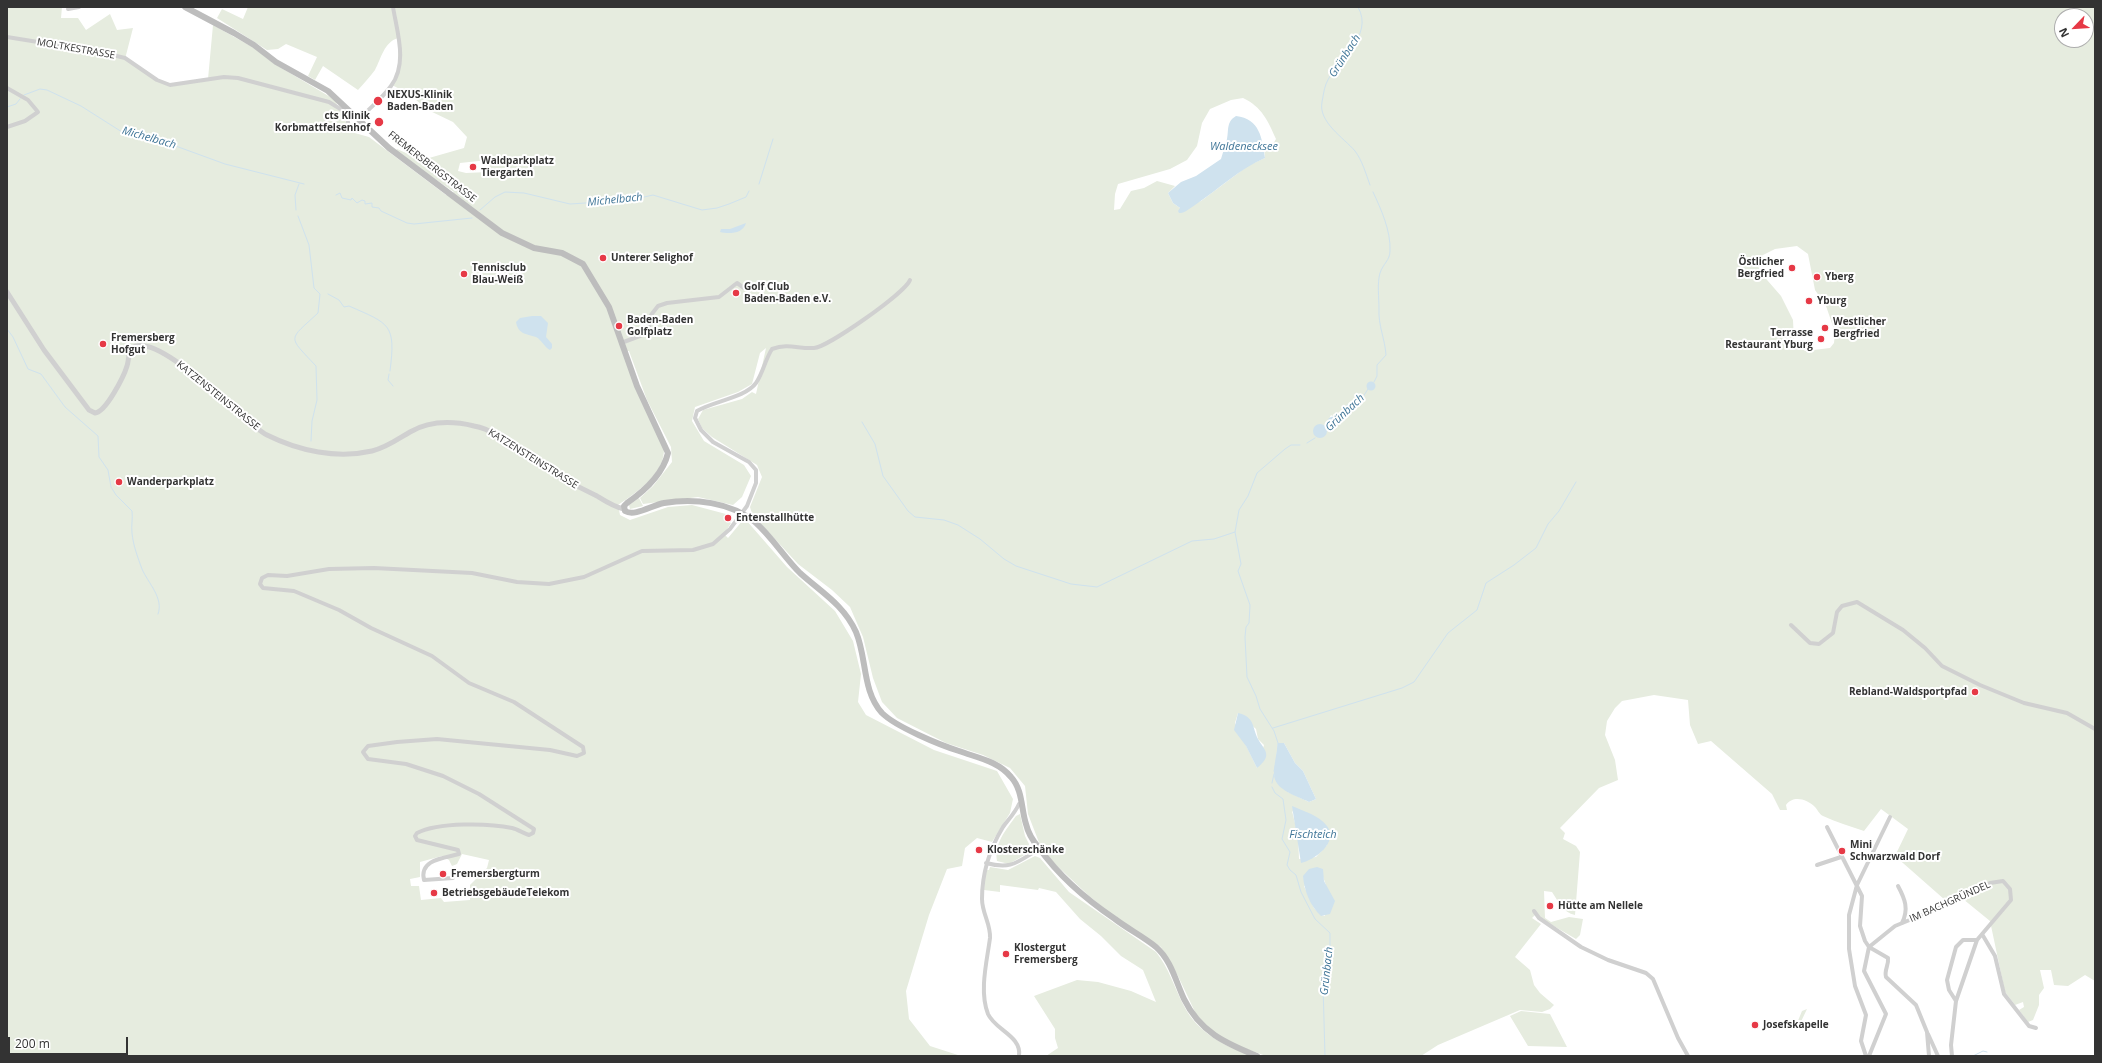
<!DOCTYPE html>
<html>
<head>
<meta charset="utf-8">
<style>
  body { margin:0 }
  #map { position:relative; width:2102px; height:1063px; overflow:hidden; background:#fff; font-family:"Open Sans",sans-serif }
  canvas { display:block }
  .frame { position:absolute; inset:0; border:8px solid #333; pointer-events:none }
  .north { position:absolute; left:2054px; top:8px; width:40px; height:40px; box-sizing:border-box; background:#fff; border:1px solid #adadad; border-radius:50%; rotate:245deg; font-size:11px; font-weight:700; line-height:16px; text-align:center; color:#333 }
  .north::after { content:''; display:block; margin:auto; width:14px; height:18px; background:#e63946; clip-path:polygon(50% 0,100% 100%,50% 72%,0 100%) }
  .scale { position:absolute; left:8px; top:1037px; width:120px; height:18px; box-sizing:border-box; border:2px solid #333; border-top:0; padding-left:5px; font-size:12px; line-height:14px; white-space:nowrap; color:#333; -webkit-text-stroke:3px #fff; paint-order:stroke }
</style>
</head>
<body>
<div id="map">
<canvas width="2102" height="1063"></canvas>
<div class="frame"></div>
<div class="north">N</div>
<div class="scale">200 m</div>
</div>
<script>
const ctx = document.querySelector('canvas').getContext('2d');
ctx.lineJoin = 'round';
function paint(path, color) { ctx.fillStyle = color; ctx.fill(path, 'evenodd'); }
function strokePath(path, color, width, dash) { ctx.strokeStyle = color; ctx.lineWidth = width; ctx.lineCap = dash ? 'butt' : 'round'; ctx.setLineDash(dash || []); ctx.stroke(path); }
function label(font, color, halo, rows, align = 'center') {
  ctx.font = font + ' "Open Sans",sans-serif'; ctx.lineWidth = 4; ctx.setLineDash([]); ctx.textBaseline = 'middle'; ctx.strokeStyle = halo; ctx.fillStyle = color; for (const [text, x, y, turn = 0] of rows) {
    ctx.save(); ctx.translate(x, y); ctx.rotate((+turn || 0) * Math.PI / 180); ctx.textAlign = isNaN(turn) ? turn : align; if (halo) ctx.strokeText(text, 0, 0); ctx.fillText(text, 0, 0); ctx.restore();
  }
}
const green = new Path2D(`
  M 7,7 L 62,7 L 61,18 L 78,18 L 86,30 L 110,14 L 117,30 L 133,28 L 125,59 L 163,83 L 170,85 L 208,79 L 213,25 L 254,48 L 273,63 L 337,101 L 336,108 L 343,113 L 347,126 L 351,132 L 369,137 L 446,195 L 454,192 L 395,152 L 397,149 L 422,160 L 464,148 L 467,137 L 453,122 L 428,110 L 409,94 L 392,85 L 398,69 L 398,38 C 384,42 381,59 375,70 C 370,77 364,83 358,90 L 323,66 L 315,80 L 308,76 L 317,57 L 286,44 L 278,49 L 267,50 L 217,18 L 222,9 L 243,19 L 248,7 L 2095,7 L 2095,981 L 2085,975 L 2068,986 L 2054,985 L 2051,970 L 2040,970 L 2044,988 L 2039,995 L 2039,1005 L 2033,1020 L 2028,1022 L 2019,1010 L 2024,1007 L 2023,1002 L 2015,1005 L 2005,992 L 1990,921 L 1963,899 L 1945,900 L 1895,856 L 1908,829 L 1881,809 L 1864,831 C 1850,826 1836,822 1823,816 C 1819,814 1818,810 1815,807 C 1807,799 1793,795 1786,805 L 1787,810 L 1780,810 L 1772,794 L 1711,741 L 1698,744 L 1690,725 L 1688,700 L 1654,695 L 1622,701 L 1615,708 L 1607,721 L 1605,735 L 1615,760 L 1618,780 L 1599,788 L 1560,828 L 1565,833 L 1563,839 L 1576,846 L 1580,852 L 1575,915 C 1563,913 1558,901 1552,892 L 1544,891 L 1545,918 L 1551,922 L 1569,917 L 1583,919 L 1580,935 L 1576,939 L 1535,915 L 1532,918 L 1541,924 L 1515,957 L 1530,970 L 1534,985 L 1540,993 L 1554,1005 L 1550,1009 L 1542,1012 L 1520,1010 L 1438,1045 L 1421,1056 L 1266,1056 L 1225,1041 L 1209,1028 L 1196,1014 L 1178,976 L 1161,947 L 1115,917 L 1088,895 L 1053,862 L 1040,845 L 1028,814 L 1025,786 L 1010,768 L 983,755 L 946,743 L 897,718 L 882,702 L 873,678 L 863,637 L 850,607 L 832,590 L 798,564 L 752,514 L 750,507 L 762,477 L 757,465 L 712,437 L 702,428 L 698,419 L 703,410 L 742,399 L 752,392 L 756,394 L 766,348 L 760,353 L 752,384 L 738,392 L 695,407 L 692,421 L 704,441 L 744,465 L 751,476 L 742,497 L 733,505 L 698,497 L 643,504 L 640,498 L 653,486 L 672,462 L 671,447 L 647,400 L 629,351 L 622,351 L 664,448 C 665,474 637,492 618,505 L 620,515 L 630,520 L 668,507 L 692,505 L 726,514 L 726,519 L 731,523 L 724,534 L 728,538 L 743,520 L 746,520 L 787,567 L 835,611 L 853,641 L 861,674 L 858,702 L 866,715 L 934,750 L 997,771 L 1013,799 L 1010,813 L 992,842 L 977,838 L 965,848 L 962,866 L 947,869 L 929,915 L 906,991 L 909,1019 L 930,1046 L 961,1056 L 7,1056 ZM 2062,16 L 2086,16 L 2086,40 L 2062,40 ZM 1243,98 C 1262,107 1268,121 1276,139 L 1273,144 L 1264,148 L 1265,158 L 1249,165 L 1201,201 L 1180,208 L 1173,203 L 1168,193 L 1175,186 L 1157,181 L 1144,188 L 1131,191 L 1120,209 L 1114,210 L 1115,194 L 1118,184 L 1170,169 L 1187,160 L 1197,146 L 1202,123 L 1210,109 L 1231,100 ZM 488,160 L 488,172 L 466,173 L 458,171 L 460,163 ZM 1797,246 L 1808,254 L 1815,290 L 1826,306 L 1835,332 L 1834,343 L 1830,348 L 1805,351 L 1794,341 L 1793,320 L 1781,296 L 1761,273 L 1758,266 L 1761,256 L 1775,249 ZM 1331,415 L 1338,421 L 1332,427 L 1327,423 ZM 1238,713 L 1256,729 L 1258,739 L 1264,745 L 1257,768 L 1235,723 ZM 1278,743 L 1284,743 L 1295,763 L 1303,771 L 1316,799 L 1309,802 L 1288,792 L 1274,775 ZM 1292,811 L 1327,845 L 1316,857 L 1299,859 L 1298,835 ZM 462,854 L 489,860 L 487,868 L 470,885 L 470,900 L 444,902 L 441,898 L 421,900 L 419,886 L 411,886 L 410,879 L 420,877 L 420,862 L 442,856 L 449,860 L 452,866 L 457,864 ZM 1323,877 L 1326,885 L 1325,916 L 1321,915 L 1314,908 L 1304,886 Z
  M 639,498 L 643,506 L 630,509 L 629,505 Z
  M 1020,814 L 1025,836 L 1029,844 L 1026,854 L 1009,864 L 997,861 C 994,843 1006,830 1016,816 Z
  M 1035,856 L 1040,858 L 1069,892 L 1156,952 C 1169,968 1174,987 1184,1006 C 1198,1033 1223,1045 1251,1056 L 1046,1056 L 1058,1048 L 1055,1038 L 1055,1029 L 1034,996 L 1077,980 L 1098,982 L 1131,991 L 1156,1002 L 1143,970 L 1121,956 L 1101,936 L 1080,919 L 1056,892 L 1039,888 L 1038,890 L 1000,885 L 1000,892 L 984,890 L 986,870 L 989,870 L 990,867 L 1008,870 Z
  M 1807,1009 L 1797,1030 L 1795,1028 L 1802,1011 Z
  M 1521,1011 L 1550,1014 L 1567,1047 L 1528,1046 L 1510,1016 Z`);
const water = new Path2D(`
  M 1236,116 C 1260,119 1262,138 1265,158 C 1239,169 1219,189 1195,205 C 1190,208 1184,214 1179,213 L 1178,211 L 1180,208 L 1173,203 L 1168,193 L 1181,182 L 1196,176 L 1221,159 C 1223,152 1225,146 1227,139 C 1229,130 1226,122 1236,116 Z
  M 746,223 C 743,234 729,234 720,232 L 721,229 L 730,229 Z
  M 532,316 L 541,316 L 548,323 L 546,337 L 552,344 L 552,348 L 550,350 C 544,347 542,340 536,337 C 526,334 518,334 516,322 L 520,318 Z
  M1366.5 386a4.5 4.5 0 1 1 9 0a4.5 4.5 0 1 1-9 0Z
  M 1351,402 L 1355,403 L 1352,412 L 1344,407 Z
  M1327.5 422a5.5 5.5 0 1 1 11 0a5.5 5.5 0 1 1-11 0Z
  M1313 431a7 7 0 1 1 14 0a7 7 0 1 1-14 0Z
  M 1238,713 C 1255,717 1252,727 1258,739 C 1265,751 1273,755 1257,768 L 1246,746 L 1234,730 Z
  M 1278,743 L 1284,743 L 1295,763 L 1303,771 L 1316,799 L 1309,802 C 1297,796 1274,790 1274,774 C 1274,763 1277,753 1278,743 Z
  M 1292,806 C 1303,811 1319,815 1327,826 C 1339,842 1315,860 1301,863 Z
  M 1317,867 L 1323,869 L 1324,881 L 1335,901 L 1330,914 L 1321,916 C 1310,906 1304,890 1303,876 L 1309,869 Z`);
const stream = new Path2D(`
  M 1358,7 C 1375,37 1336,59 1326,84 C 1324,89 1323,97 1322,102 C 1318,122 1344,138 1355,151 C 1362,160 1366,174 1370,185
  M 24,95 L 40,89 L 47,90 L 81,106 L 122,132 L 151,137 L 225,164 L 304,184
  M 7,107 L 16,104 L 20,99
  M 759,184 L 773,139
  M 1373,192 C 1381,209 1391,231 1390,251 C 1390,260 1383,264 1380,273 C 1377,283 1379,298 1379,309 C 1378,325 1385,339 1386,355 L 1377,365 L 1377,376 L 1374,382
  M 336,195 L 340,193 L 342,198 L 351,200 L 352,198 L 357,203 L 362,200 L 365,201 L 365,204 L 372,203 L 372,207 L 379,208 L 381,211 L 407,223 L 414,224 L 472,218
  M 296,210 L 295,195 L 299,184
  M 480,210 L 495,197 L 505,192 L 524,193 L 570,204 L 631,200 L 653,195 L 702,210 L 717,208 L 729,204 L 746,197 L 749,191
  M 298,216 L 309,245 L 314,288 L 320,294 L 318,313 C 288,341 287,335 316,366 L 317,400 L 312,421 L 311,441
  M 328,294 L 339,300 L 344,307 L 349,306 C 390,324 396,324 390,371
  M 7,329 L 13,337 L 28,369 L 41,374 L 65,407 L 98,436 L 99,457 L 108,470 L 111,487 L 116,495 L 132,511 C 133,518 131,526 132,533 C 133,545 138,558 142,569 C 148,583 164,598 158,614
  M 389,374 L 388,380 L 393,386
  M 1354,403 L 1361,400 L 1368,389
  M 1344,413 L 1348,408
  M 862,422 L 875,444 L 883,476 L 908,511 L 915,517 L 944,520 L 958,525 L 980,539 L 1004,559 L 1016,566 L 1071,584 L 1097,587 L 1192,541 L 1214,539 L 1235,532
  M 1328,430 L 1333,426
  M 1307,443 L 1315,438
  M 1273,728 L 1402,688 L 1414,682 L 1448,633 L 1477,610 L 1486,583 L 1514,565 L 1536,548 L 1548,524 L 1559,511 L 1576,482
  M 1277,757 L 1278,743 L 1274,731 L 1260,709 L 1256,696 L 1247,677 L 1245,637 L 1246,627 L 1249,623 L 1250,605 L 1238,571 L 1241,564 L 1235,532 L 1239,510 L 1248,496 L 1257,473 L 1285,449 L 1291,445 L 1300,445
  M 1274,771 L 1277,760
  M 1272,783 L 1274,774
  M 1272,787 L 1275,793 L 1283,799 L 1286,820 L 1282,839 L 1290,852 L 1287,865 L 1290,870 L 1296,875 L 1301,892 L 1315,919 L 1330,933 L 1330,951 L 1325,967 L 1323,985 L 1325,1056
  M 1973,1056 L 1983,1051 L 1987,1052`);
const minor = new Path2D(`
  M 68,9 L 79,7
  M 7,37 L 100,52 L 125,58 L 157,80 L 170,85 L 224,77 L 238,78 L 329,102 L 347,113
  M 7,88 L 28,100 L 38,112 L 25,121 L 7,127
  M 347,111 L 348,123 L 351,129 L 358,130 L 364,125
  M 359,120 C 369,108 382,99 391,86 C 408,63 397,32 393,7
  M 621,343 L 648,333 L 651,315 L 658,306 L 667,303 L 719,297 L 737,283 L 744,288 L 755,289
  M 1791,625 L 1810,643 L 1819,644 L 1833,633 L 1837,612 L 1842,606 L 1857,602 L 1903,630 L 1925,648 L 1942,666 L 1980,685 L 2024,703 L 2067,713 L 2095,729
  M 1827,827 L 1862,896 L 1860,926 L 1865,941 L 1869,947 L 1888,958 C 1889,965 1884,970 1886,977 L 1916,1005 L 1927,1032 L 1929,1056
  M 986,863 C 1012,870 1017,862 1039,849
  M 1817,865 L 1841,857
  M 453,878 L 424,880 C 419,859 445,858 459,854 L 458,850 L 417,840 L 415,836 L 417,833 C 438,822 489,823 512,828 C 517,829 523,833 529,835 L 533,833 L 534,829 L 479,794 L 443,776 L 406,764 L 368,759 L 363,752 L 368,746 L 397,742 L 437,739 L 550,750 L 577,756 L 584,753 L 583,747 L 514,702 L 469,683 L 432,656 L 371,628 L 339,610 L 294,591 L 263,588 L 260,584 L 262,578 L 268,575 L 287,576 L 329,569 L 374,568 L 472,573 L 517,582 L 549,584 L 584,577 L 642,551 L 693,550 L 713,544 L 730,529 L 747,506 L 756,483 L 756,470 L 749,462 L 713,442 L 701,430 L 695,418 L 697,411 C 713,401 745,398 756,383 C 763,373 765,360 772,349 C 789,343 798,349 814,348 C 828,347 905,293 910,280
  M 1898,886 C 1905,899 1909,909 1902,923
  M 1534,911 L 1539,918 L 1581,947 L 1608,960 L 1646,973 L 1653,979 L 1678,1038 L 1688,1056
  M 1982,934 L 1995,956 L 2004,994 L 2029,1026 L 2036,1028
  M 1956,1001 L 1949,990 L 1947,980 L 1956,947 L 1963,940 L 1977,940
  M 1928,1034 L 1938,1056
  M 1019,1056 C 1022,1036 995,1030 988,1014 C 979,991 987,961 990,938 C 991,925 982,913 982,899 C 982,873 989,850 1003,827 C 1008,820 1015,813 1019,804 L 1022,803
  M 1866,1056 L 1861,1041 L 1866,1015 L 1855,986 L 1849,949 L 1849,915 L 1857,885 L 1890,817
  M 1869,1056 L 1886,1014 L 1864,971 L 1869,947 L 1895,926 L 1946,905 L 1990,883 L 2003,881 L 2010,889 L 2011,900 L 1977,940 L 1956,1001 L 1951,1045 L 1952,1056`);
const tertiary = new Path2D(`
  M 7,292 L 44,350 L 89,410 L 95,413 C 106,412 124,376 127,366 C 129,360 128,353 132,348 C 158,329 242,422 267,435 C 299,451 337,459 372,451 C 386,448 398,439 410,432 C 429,421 453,421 474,426 C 496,430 513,447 531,459 C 552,473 574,485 597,496 C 605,501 614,507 624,509`);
const secondary = new Path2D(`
  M 185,7 L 234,33 L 254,45 L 276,62 L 328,91 L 389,148 L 502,233 L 534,248 L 562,253 L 583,264 L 609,307 L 637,386 L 668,453 C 663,474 643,492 627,503 L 624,506 L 625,511 C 635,517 652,505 664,503 C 694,498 730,502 755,522 C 772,537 784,557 800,573 C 821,592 844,605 856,632 C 867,658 862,691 882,713 C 896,727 940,745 959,751 C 978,758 998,761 1011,777 C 1023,790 1021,809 1026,824 C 1028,833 1033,841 1039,848 C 1059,876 1087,900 1115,919 C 1128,929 1144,937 1156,947 C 1171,960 1176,982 1184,999 C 1200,1032 1225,1043 1257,1056`);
const markers = [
  [378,101,5,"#e63946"],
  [379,122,5,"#e63946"],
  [473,167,4,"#e63946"],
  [603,258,4,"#e63946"],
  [1792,268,4,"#e63946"],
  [464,274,4,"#e63946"],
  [1817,277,4,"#e63946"],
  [736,293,4,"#e63946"],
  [1809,301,4,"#e63946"],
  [619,326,4,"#e63946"],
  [1825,328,4,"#e63946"],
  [1821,339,4,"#e63946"],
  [103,344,4,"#e63946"],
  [119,482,4,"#e63946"],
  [728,518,4,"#e63946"],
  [1975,692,4,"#e63946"],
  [979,850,4,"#e63946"],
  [1842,851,4,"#e63946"],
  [443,874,4,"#e63946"],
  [434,893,4,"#e63946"],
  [1550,906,4,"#e63946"],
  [1006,954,4,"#e63946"],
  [1755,1025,4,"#e63946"]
];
const streetNames = [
  ["MOLTKESTRASSE",76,49,10],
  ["FREMERSBERGSTRASSE",432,167,38],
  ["KATZENSTEINSTRASSE",218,396,39],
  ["KATZENSTEINSTRASSE",533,459,32],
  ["IM BACHGRÜNDEL",1950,902,-24]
];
const poiNames = [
  ["NEXUS-Klinik",387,95],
  ["Baden-Baden",387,107],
  ["cts Klinik",370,116,"right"],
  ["Korbmattfelsenhof",370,128,"right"],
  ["Waldparkplatz",481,161],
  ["Tiergarten",481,173],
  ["Unterer Selighof",611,258],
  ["Östlicher",1784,262,"right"],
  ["Bergfried",1784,274,"right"],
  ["Tennisclub",472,268],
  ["Blau-Weiß",472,280],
  ["Yberg",1825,277],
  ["Golf Club",744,287],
  ["Baden-Baden e.V.",744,299],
  ["Yburg",1817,301],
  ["Baden-Baden",627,320],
  ["Golfplatz",627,332],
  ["Westlicher",1833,322],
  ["Bergfried",1833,334],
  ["Terrasse",1813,333,"right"],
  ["Restaurant Yburg",1813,345,"right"],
  ["Fremersberg",111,338],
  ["Hofgut",111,350],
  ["Wanderparkplatz",127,482],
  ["Entenstallhütte",736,518],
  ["Rebland-Waldsportpfad",1967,692,"right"],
  ["Mini",1850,845],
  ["Schwarzwald Dorf",1850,857],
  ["Klosterschänke",987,850],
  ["Fremersbergturm",451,874],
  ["BetriebsgebäudeTelekom",442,893],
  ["Hütte am Nellele",1558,906],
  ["Klostergut",1014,948],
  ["Fremersberg",1014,960],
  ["Josefskapelle",1763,1025]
];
const waterNames = [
  ["Grünbach",1345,56,-57],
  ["Michelbach",149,138,16],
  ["Waldenecksee",1244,147],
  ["Michelbach",615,200,-6],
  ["Grünbach",1345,413,-43],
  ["Fischteich",1313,835],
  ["Grünbach",1327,971,-84]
];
paint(green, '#e6ecdf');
paint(water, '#cfe2ee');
strokePath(stream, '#cfe2ee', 1);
strokePath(minor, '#d0d0d0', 4);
strokePath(tertiary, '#d0d0d0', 5);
strokePath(secondary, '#bdbdbd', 6);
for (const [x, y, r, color] of markers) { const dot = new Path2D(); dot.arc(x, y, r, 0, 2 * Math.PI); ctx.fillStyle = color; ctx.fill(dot); strokePath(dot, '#fff', 1.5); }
label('10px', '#333', '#fff', streetNames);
label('bold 10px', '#333', '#fff', poiNames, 'left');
label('italic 11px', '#3f7597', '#fff', waterNames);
</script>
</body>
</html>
